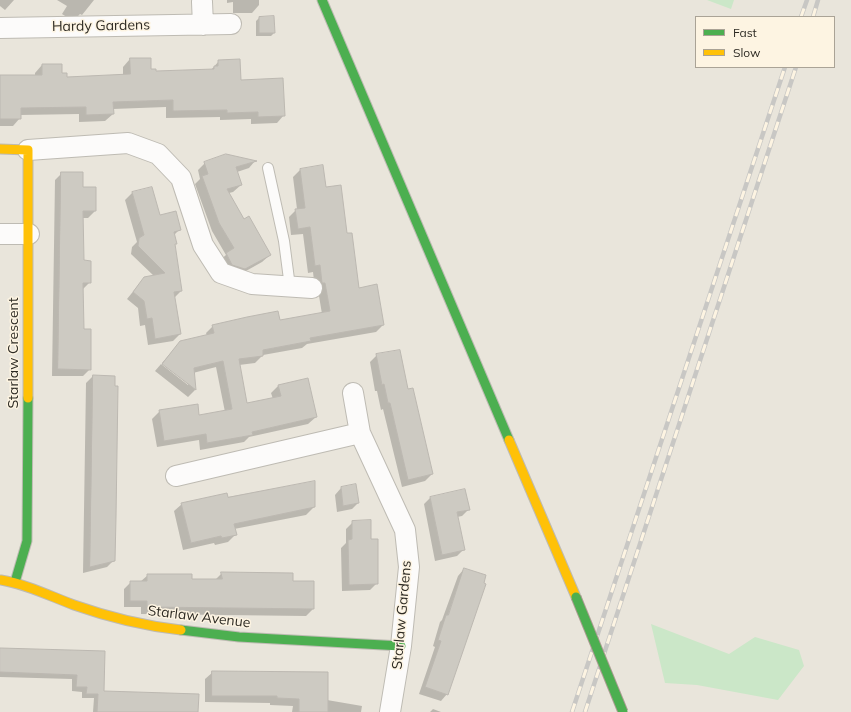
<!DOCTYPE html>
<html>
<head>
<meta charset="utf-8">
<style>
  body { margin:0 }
  #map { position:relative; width:851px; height:712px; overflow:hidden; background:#e9e5db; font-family:Mulish,sans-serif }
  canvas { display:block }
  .legend { position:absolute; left:695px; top:16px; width:140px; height:52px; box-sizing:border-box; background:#fdf4e2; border:1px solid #aaa396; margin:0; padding:5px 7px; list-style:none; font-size:12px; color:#2d2a23 }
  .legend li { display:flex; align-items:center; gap:8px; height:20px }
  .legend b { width:20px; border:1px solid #aaa396 }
</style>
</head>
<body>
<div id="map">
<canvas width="851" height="712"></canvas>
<ul class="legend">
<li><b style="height:5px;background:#4caf50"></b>Fast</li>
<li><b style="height:5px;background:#ffc107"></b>Slow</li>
</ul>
</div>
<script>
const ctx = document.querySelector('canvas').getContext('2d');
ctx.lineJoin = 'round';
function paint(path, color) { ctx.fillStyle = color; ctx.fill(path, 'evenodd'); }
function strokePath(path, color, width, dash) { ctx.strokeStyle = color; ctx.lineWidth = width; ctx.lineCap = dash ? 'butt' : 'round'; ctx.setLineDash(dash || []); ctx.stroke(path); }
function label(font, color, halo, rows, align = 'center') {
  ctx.font = font + ' Mulish,sans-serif'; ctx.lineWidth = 3; ctx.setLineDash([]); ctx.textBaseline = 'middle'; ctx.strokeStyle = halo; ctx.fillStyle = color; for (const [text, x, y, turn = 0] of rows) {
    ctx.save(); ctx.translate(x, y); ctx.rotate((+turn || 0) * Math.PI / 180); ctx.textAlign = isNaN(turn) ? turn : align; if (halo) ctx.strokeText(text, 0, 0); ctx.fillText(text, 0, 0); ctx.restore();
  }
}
const green = new Path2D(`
  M 707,0 L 734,0 L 731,9 Z
  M 651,624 L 729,654 L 755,637 L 799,650 L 804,666 L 778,700 L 697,685 L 665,683 Z`);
const shadow = new Path2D(`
  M 0,0 L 14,0 L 5,10 L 0,6 Z
  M 57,0 L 94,0 L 82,15 L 80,14 L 73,21 L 62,14 L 67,6 Z
  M 227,0 L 259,0 L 259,5 L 252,13 L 233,13 L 233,2 L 227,3 Z
  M 259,18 L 274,33 L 271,36 L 256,36 L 256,21 Z
  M 130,59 L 155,72 L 211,70 L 219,61 L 240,81 L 284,115 L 277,123 L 251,124 L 251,119 L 220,120 L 220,117 L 166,118 L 166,107 L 113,109 L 113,114 L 105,121 L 79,122 L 79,114 L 20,115 L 20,118 L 13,126 L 0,126 L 0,76 L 35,76 L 35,73 L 42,65 L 66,78 L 123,75 L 123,67 Z
  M 255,161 L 249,168 L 237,172 L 241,185 L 233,192 L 229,193 L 244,221 L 270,255 L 262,262 L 237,276 L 219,261 L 226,255 L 212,231 L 195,184 L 200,179 L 198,170 L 205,163 Z
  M 300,170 L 325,188 L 346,234 L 358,289 L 383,325 L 376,332 L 307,344 L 302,348 L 263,355 L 255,363 L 239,365 L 246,405 L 273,399 L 271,393 L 278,386 L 316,417 L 308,424 L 249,437 L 244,442 L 200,450 L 199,440 L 157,447 L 152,419 L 160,411 L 198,416 L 225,412 L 216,367 L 193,373 L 195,390 L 188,397 L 155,371 L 161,364 L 188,385 L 188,382 L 162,363 L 180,342 L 207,336 L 206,333 L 213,326 L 279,321 L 322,314 L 318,290 L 315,289 L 313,272 L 308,273 L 303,234 L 291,235 L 289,217 L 297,209 L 293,177 Z
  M 62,173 L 82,188 L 95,211 L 88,218 L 82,218 L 83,261 L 90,282 L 83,289 L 83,330 L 90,369 L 83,376 L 52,376 L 55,180 Z
  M 132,193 L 159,216 L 180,229 L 173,236 L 181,291 L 174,298 L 180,334 L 173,341 L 148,345 L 145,325 L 140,326 L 138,308 L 127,299 L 144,278 L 154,276 L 131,254 L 132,247 L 137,242 L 125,200 Z
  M 377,355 L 407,391 L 432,474 L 425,481 L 402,487 L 383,409 L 381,410 L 377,391 L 375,391 L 370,362 Z
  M 93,376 L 114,560 L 107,567 L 83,573 L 86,383 Z
  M 341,488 L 358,503 L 352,509 L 337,512 L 335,495 Z
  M 465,490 L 469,509 L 462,516 L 457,517 L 463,550 L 457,556 L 435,561 L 424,504 L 430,498 Z
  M 228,499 L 314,507 L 306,515 L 234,529 L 236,534 L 228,542 L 215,545 L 214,543 L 183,550 L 174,511 L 182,504 Z
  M 353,522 L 370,540 L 377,583 L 370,590 L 342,591 L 341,548 L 346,543 L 346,529 Z
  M 464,569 L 447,694 L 441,701 L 419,694 L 435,647 L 433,646 L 440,622 L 442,620 L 458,576 Z
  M 222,573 L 292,582 L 313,609 L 306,616 L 141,614 L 141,607 L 124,607 L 124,589 L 131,582 L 140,582 L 148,575 L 191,580 L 215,580 Z
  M 0,649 L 104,652 L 103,692 L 180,712 L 93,712 L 94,698 L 82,698 L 82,692 L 72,691 L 72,679 L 0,677 Z
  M 213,672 L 327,700 L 362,706 L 361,712 L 292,712 L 293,706 L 270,705 L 270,703 L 205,702 L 205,679 Z
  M 433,709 L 441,712 L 430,712 Z`);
const building = new Path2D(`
  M 274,16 L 275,33 L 259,33 L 259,17 Z
  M 130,58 L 151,58 L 151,69 L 156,69 L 156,71 L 214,69 L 214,66 L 218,66 L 218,60 L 240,59 L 241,80 L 283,78 L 285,116 L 258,117 L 258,112 L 227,113 L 227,110 L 173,111 L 173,100 L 113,102 L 114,114 L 86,115 L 86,107 L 21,108 L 21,119 L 0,119 L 0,75 L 42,75 L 42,64 L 62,64 L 62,73 L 67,73 L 67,77 L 130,74 Z
  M 226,154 L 257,161 L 236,167 L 242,185 L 227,189 L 244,219 L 249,216 L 271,255 L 245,269 L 232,265 L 226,253 L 234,248 L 219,223 L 202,176 L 208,174 L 204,162 Z
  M 323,165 L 326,187 L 341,185 L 347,233 L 352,233 L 359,288 L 377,284 L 384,325 L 310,338 L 311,341 L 263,350 L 263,356 L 239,359 L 247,403 L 281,396 L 278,385 L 308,378 L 317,417 L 252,432 L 253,435 L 207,443 L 206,434 L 164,441 L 159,410 L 198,404 L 199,415 L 232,409 L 223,361 L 194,368 L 196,390 L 162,364 L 180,341 L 214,333 L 212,325 L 247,317 L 278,311 L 280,320 L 330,311 L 325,283 L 322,283 L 320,265 L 315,266 L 310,227 L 298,229 L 295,209 L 305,208 L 300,169 Z
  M 61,172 L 83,172 L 83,187 L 96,187 L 96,211 L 83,211 L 84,260 L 91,261 L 91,283 L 83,283 L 84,329 L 91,329 L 91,370 L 58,369 Z
  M 152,187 L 160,215 L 176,211 L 181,230 L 174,232 L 177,244 L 175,244 L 182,291 L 174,292 L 181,334 L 155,339 L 152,318 L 147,319 L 144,301 L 133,292 L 144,277 L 165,273 L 138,246 L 139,238 L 144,235 L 132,192 Z
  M 400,350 L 408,389 L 413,388 L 433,474 L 408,480 L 390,403 L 388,403 L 384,384 L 382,385 L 376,354 Z
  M 93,375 L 115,376 L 115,386 L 118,386 L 116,517 L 115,561 L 90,567 Z
  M 315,481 L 315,507 L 234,524 L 237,535 L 222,538 L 221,536 L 191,543 L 181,503 L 227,493 L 228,497 Z
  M 356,484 L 359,503 L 343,506 L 341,487 Z
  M 465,489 L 470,510 L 457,512 L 465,550 L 442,555 L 430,497 Z
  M 371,520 L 371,539 L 378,539 L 378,584 L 349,585 L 348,540 L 352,539 L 352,521 Z
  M 464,568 L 486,575 L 484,583 L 486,584 L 448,695 L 425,687 L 441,641 L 438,640 L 446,615 L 448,615 Z
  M 221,572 L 293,573 L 293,581 L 314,581 L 314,609 L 147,607 L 147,601 L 130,601 L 130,581 L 147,581 L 147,574 L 192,574 L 192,579 L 222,579 Z
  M 0,648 L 105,651 L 104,691 L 199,694 L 198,712 L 97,712 L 98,694 L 86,694 L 87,687 L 76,687 L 77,675 L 0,672 Z
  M 212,671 L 328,672 L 328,712 L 299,712 L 299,699 L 277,698 L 277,696 L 212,696 Z`);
const lane = new Path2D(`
  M 268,168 L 284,241 L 290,287`);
const street = new Path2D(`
  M 202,2 L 203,25
  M 0,28 L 231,24
  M 28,150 L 128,143 L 158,154 L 181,178 L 203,245 L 221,273 L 252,284 L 312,288
  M 0,234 L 29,234
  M 353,393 L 360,433 L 405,530 L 409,567 L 401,646 L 390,712
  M 176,476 L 360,433`);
const fast = new Path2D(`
  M 322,0 L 509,440
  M 15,582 L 27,541 L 28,398
  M 181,630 L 239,637 L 401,646`);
const slow = new Path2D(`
  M 0,149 L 28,150 L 28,398
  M 509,440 L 576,597
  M 1,580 C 26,584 50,596 74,605 C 108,617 145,626 181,630`);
const rail = new Path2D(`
  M 801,17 L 807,0
  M 813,17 L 818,0
  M 572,712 L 785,67
  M 585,712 L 796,67`);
const fastBridge = new Path2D(`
  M 576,597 L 623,712`);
const streetNames = [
  ["Hardy Gardens",101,26,-1],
  ["Starlaw Crescent",14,353,-90],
  ["Starlaw Gardens",402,615,-85],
  ["Starlaw Avenue",199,617,7]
];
paint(green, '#cbe7c8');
paint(shadow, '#0003');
paint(building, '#cdcac2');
strokePath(building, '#bcb8b1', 1);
strokePath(lane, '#bebbb3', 12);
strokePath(street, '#bebbb3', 22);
strokePath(fast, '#bebbb3', 11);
strokePath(slow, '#bebbb3', 11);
strokePath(lane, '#fcfbfa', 10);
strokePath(street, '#fcfbfa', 20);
strokePath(fast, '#4caf50', 9);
strokePath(slow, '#ffc107', 9);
strokePath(rail, '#c8c7c4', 4.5);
strokePath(rail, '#fdf4e2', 3, [9]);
strokePath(fastBridge, '#aa9b91', 11, []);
strokePath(fastBridge, '#4caf50', 9);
label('14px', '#2d2a23', '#fdf4e2', streetNames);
</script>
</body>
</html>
